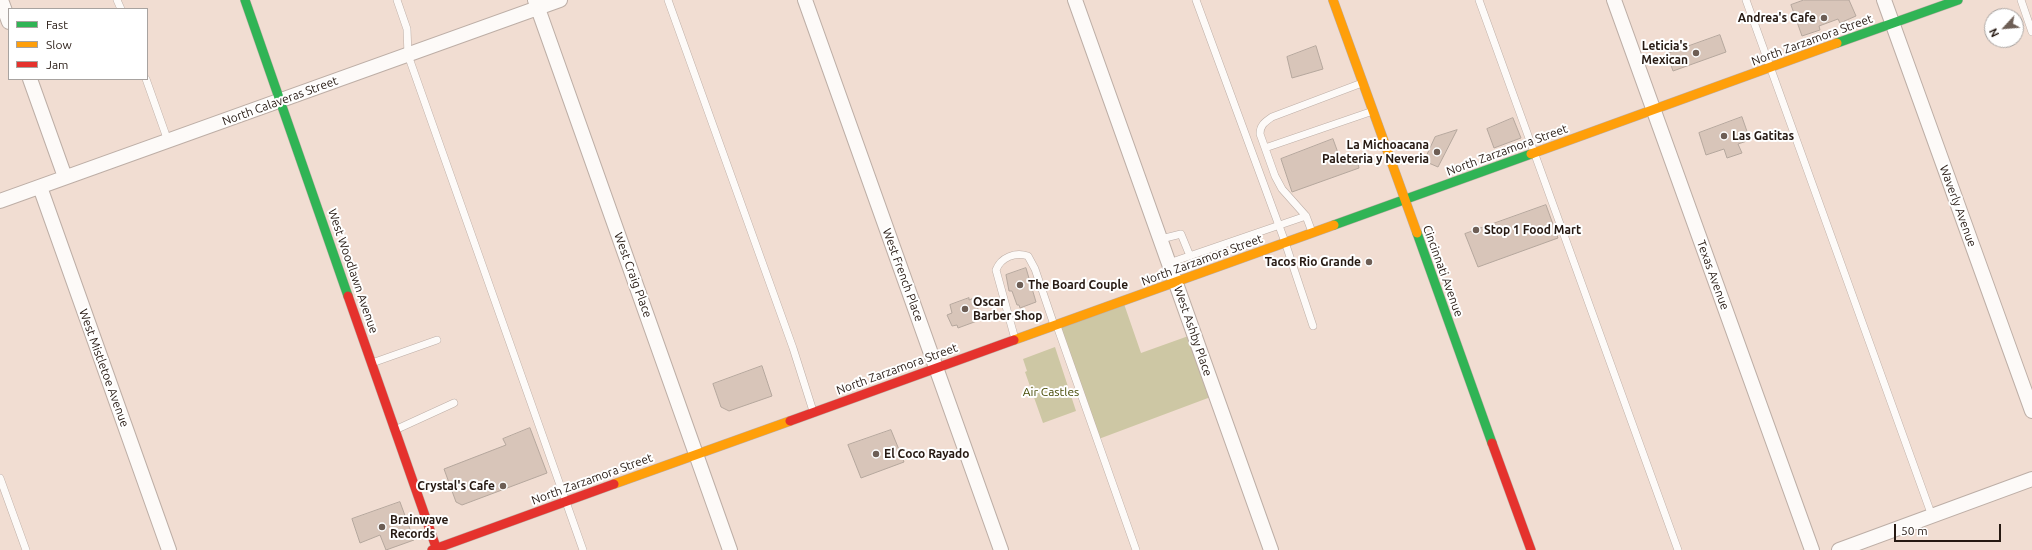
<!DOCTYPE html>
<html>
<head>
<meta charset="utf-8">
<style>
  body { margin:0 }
  #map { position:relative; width:2032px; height:550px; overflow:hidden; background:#f1ddd2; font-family:Ubuntu,sans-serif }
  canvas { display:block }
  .legend { position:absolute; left:8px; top:8px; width:140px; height:72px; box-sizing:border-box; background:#fff; border:1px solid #a8a3a0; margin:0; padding:5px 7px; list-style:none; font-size:12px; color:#261912 }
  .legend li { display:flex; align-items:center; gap:8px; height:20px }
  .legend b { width:20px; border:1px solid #a8a3a0 }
  .north { position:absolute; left:1984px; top:8px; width:40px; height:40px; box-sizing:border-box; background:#fff; border:1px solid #a8a3a0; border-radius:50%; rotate:244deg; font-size:11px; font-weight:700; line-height:16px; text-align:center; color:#261912 }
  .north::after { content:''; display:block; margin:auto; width:14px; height:18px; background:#6d5e55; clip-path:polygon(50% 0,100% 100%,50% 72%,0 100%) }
  .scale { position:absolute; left:1894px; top:524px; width:107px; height:18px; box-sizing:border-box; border:2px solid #261912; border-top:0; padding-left:5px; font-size:12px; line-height:14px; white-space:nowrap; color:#261912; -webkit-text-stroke:3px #fff; paint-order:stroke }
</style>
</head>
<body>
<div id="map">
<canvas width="2032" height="550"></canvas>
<ul class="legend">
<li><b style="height:5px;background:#30b455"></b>Fast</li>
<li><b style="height:5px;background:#ff9f0a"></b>Slow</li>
<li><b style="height:5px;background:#e5322d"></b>Jam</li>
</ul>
<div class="north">N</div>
<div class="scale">50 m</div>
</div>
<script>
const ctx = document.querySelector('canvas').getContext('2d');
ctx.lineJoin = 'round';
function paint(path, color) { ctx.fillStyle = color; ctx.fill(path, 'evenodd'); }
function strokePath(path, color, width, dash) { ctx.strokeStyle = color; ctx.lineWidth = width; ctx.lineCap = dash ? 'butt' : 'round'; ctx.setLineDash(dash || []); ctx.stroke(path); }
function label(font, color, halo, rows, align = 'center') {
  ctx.font = font + ' Ubuntu,sans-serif'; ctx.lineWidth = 4; ctx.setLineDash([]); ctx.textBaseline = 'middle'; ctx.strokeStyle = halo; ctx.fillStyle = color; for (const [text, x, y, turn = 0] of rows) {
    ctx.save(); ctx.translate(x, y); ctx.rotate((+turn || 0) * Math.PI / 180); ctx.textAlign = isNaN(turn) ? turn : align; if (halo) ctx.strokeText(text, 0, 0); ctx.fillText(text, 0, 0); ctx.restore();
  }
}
const green = new Path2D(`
  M 1123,301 L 1141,353 L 1194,334 L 1216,395 L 1096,440 L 1057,325 Z
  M 1055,347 L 1076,411 L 1043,423 L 1025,372 L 1027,371 L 1023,359 Z`);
const building = new Path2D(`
  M 1804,0 L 1849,0 L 1856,16 L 1840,23 L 1838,19 L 1819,26 L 1820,30 L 1802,36 L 1791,5 Z
  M 1720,35 L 1726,52 L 1673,71 L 1667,54 Z
  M 1316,46 L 1323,69 L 1292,78 L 1287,57 Z
  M 1742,117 L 1750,140 L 1738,144 L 1742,153 L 1727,158 L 1724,149 L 1706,155 L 1699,133 Z
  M 1513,118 L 1521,138 L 1494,148 L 1487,129 Z
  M 1457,130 L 1438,167 L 1424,161 L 1435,137 Z
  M 1333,139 L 1341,161 L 1356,156 L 1359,168 L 1292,192 L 1281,159 Z
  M 1546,205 L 1558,238 L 1478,267 L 1465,234 Z
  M 1026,268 L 1036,302 L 1020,308 L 1019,305 L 1017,305 L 1012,291 L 1009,291 L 1006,275 Z
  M 969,298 L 969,300 L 974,298 L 981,317 L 976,319 L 977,321 L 958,328 L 957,325 L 952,326 L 947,315 L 952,313 L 950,305 Z
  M 762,366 L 772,396 L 729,411 L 721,407 L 713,384 Z
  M 530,428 L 547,473 L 462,505 L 456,502 L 444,469 L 506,445 L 503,439 Z
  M 891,430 L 904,462 L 861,478 L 848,445 Z
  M 400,502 L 414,540 L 386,550 L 380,535 L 360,543 L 352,519 Z`);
const lane = new Path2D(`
  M 117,0 L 121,9
  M 397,0 L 407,29 L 408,55 L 583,550
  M 668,0 L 793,348 L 813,411
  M 1196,0 L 1285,242 L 1313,326
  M 1479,0 L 1678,550
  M 1746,0 L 1932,516
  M 2021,0 L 2032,32
  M 146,79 L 168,141
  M 1265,148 L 1373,111
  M 1312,232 L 1306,216 L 1282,189 L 1275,176 L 1260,134 C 1260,125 1265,122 1272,117 L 1362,83
  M 1161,239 L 1181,234 L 1190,256
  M 1169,263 L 1306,216
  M 1057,326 L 1136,550
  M 1015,339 L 996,270 C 1001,257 1015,252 1028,256 L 1035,269 L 1054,325
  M 372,363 L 437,340
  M 395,430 L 454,403
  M 0,478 L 26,550`);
const street = new Path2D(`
  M 1,0 L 9,22
  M 535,0 L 730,550
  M 805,0 L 1001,550
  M 1075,0 L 1271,550
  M 1614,0 L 1812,550
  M 1884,0 L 2032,411
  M 30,79 L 65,177
  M 40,187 L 169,550
  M 0,201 L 560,0
  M 1839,550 L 2032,479`);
const fast = new Path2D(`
  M 245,0 L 348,296
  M 1837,43 L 1958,0
  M 1334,225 L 1531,154
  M 1417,233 L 1492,443`);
const slow = new Path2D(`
  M 1333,0 L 1417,233
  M 1531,154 L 1837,43
  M 1014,340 L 1334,225
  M 614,484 L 790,421`);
const jam = new Path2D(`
  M 348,296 L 437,550
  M 790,421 L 1014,340
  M 1492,443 L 1531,550
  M 432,550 L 614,484`);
const markers = [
  [1824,18,4,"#6d5e55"],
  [1696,53,4,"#6d5e55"],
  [1724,136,4,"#6d5e55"],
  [1437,152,4,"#6d5e55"],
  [1476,230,4,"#6d5e55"],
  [1369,262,4,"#6d5e55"],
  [1020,285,4,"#6d5e55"],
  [965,309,4,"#6d5e55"],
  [876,454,4,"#6d5e55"],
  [503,486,4,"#6d5e55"],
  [382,527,4,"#6d5e55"]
];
const poiNames = [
  ["Andrea's Cafe",1816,18,"right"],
  ["Leticia's",1688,46,"right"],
  ["Mexican",1688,60,"right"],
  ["Las Gatitas",1732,136],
  ["La Michoacana",1429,145,"right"],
  ["Paleteria y Neveria",1429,159,"right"],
  ["Stop 1 Food Mart",1484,230],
  ["Tacos Rio Grande",1361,262,"right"],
  ["The Board Couple",1028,285],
  ["Oscar",973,302],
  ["Barber Shop",973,316],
  ["El Coco Rayado",884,454],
  ["Crystal's Cafe",495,486,"right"],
  ["Brainwave",390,520],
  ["Records",390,534]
];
const streetNames = [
  ["North Zarzamora Street",1812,40,-20],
  ["North Calaveras Street",280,101,-20],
  ["North Zarzamora Street",1507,150,-20],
  ["Waverly Avenue",1958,206,70],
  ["North Zarzamora Street",1202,260,-20],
  ["West Woodlawn Avenue",353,271,71],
  ["Cincinnati Avenue",1443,271,70],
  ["West Craig Place",633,275,70],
  ["West French Place",903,275,70],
  ["Texas Avenue",1713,275,70],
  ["West Ashby Place",1193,331,71],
  ["West Mistletoe Avenue",104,368,70],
  ["North Zarzamora Street",897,369,-20],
  ["North Zarzamora Street",592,479,-20]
];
const parkNames = [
  ["Air Castles",1051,392]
];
paint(green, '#cdc7a4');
paint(building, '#d8c5b9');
strokePath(building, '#b5a79d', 1);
strokePath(lane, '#bdaea6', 8);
strokePath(street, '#bdaea6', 16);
strokePath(fast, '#bdaea6', 10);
strokePath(slow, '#bdaea6', 10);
strokePath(jam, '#bdaea6', 10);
strokePath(lane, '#fdfaf8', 7);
strokePath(street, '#fdfaf8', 14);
strokePath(fast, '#30b455', 9);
strokePath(slow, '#ff9f0a', 9);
strokePath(jam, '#e5322d', 9);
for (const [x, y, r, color] of markers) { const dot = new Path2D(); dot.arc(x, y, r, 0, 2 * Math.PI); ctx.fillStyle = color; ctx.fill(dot); strokePath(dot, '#fff', 1.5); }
label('bold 12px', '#261912', '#fff', poiNames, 'left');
label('12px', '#261912', '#fff', streetNames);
label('12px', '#484b06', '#fff', parkNames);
</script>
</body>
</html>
